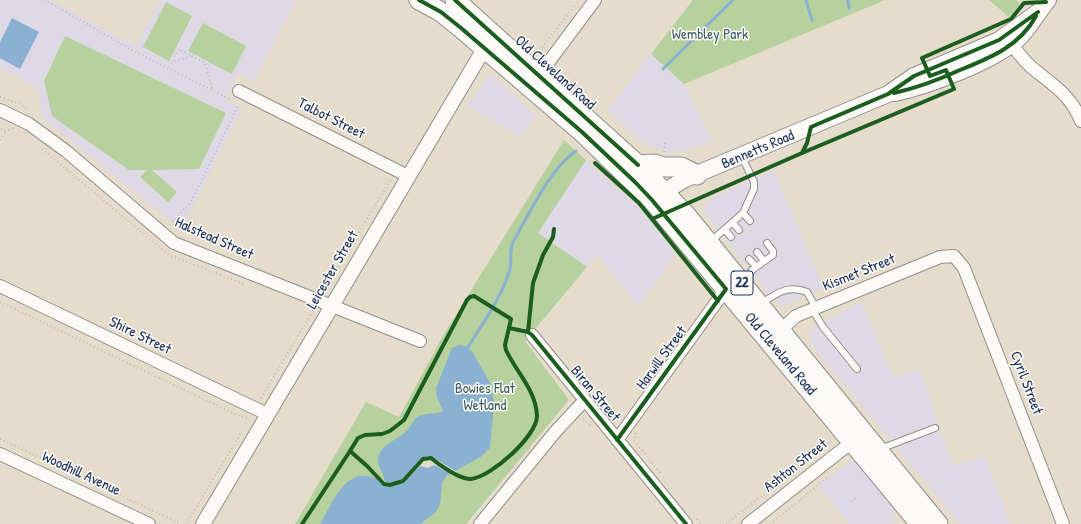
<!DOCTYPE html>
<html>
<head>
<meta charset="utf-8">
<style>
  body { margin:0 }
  canvas { display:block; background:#e5dccb }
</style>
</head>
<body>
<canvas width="1081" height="524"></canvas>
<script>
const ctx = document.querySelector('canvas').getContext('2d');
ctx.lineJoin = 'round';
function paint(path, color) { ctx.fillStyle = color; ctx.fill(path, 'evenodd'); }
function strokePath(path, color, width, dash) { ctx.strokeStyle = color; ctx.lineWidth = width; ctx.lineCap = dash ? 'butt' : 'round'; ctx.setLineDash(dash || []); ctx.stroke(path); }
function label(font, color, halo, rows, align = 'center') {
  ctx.font = font + ' "Patrick Hand",sans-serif'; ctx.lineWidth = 3; ctx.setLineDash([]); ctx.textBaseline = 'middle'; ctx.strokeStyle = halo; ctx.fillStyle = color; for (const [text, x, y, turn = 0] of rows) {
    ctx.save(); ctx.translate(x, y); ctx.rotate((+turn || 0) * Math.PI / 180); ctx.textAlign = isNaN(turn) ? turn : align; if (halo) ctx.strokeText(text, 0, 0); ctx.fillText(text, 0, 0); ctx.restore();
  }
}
const built = new Path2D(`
  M 0,0 L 50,0 L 136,46 L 160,0 L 296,0 L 255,81 L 238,73 L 225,99 L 242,108 L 182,230 L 41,117 L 39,89 L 0,68 Z
  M 651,54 L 684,84 L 713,141 L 682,151 L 669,152 L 652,147 L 638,138 L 607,110 Z
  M 490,73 L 536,115 L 521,137 L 467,107 Z
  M 586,160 L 640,208 L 676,254 L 638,307 L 598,255 L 587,267 L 538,233 Z
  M 773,170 L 824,288 L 780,307 L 702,210 L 711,198 Z
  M 861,302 L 894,377 L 920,369 L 953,466 L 984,455 L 1011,524 L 960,524 L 812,346 L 810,329 Z
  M 855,461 L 897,512 L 891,517 L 897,524 L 850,524 L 818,485 L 848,462 Z`);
const green = new Path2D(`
  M 693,0 L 885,0 L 684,84 L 651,54 Z
  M 989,0 L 1016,0 L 1020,4 L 1009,17 Z
  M 166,2 L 192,16 L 169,61 L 143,47 Z
  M 203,23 L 246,46 L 232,74 L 188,51 Z
  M 65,36 L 226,113 L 199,169 L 152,170 L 177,192 L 168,202 L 140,177 L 147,170 L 129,170 L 52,116 L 44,81 Z
  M 564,140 L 586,160 L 538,233 L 587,267 L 525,341 L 569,400 L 466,524 L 295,524 L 366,402 L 399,417 L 444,334 Z`);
const water = new Path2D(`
  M 12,18 L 39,32 L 20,69 L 0,58 L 0,42 Z
  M 460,345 L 468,347 L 473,353 L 490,383 L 494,402 L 490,448 L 482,456 L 446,476 L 442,483 L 440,504 L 436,512 L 420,524 L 320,524 C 330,508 343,473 366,476 C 372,477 378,480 384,481 C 385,471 376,467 378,458 C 382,442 400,440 409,428 C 413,423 415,416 422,415 C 429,412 436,415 443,411 L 437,397 L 436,388 L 452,348 Z`);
const pier = new Path2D(`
  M 428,456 L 432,457 L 457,472 L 452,474 L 434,465 L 428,468 L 420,466 L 403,483 L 391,487 L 384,486 L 374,476 L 382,478 L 387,483 L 398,482 L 405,477 L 422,458 Z`);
const stream = new Path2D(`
  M 806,0 L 812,20
  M 848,0 L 849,8
  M 663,69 L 733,0
  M 468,347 C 483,323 502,297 510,269 C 512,260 509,252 513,242 C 529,215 550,168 576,151`);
const path = new Path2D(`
  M 45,0 L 132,50 L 231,100
  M 537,54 L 579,0
  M 191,56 L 171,63 L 179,49 L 205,63 L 213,91
  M 0,97 L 20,104 L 28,110
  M 1,129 L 6,131 L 13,128
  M 0,140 L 6,131
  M 42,149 L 169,255 L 244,284
  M 664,152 L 665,141
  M 170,225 L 191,202 L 239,104
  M 324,291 L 391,179
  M 0,302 L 235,414 L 247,418
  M 261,398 L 313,311 L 311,310
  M 583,419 L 591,426
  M 636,433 L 634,440 L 660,473
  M 0,439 L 181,524
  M 851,501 L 857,497
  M 697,519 L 701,524
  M 186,524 L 241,433
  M 726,524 L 832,441
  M 770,524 L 827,478`);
const service = new Path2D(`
  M 743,213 L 750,221
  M 733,223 L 739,230
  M 725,230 L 731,237
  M 710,242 L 743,213 L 754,189 L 754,182 L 742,157
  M 757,252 L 764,261
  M 749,259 L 756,266
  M 745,281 L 752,270 L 773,255 L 773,251 L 767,243
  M 760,304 C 776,294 788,284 807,292 L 816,308
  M 812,309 L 823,327 L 857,369
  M 880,449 L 935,428`);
const minor = new Path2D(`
  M 1007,38 C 1014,48 1022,58 1031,67 C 1052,84 1071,95 1081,121
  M 539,75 L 595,0
  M 239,91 L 408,176
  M 0,110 L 29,124 L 66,151 L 174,243 L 420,341
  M 0,286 L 267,414
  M 781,330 L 796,316 L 940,257 L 954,256 L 964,268 L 1063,524
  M 532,335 L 686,524
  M 617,440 L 726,289
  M 0,454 L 149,524
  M 480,524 L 556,431 L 584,401
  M 748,524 L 857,438`);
const tertiary = new Path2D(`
  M 203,524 L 478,59 L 491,43`);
const secondary = new Path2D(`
  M 895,93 C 928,86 994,61 1018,39 C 1030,27 1037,13 1048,0
  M 654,198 L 685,179 L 888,94 L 914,76 L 999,40 L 1038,12`);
const trunk = new Path2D(`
  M 419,0 L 441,12 L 461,28 L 582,132 L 652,200 L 920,524
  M 455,0 L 638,165 L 686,215 L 938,524
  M 638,165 L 655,164 L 663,167 L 681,167 L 697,175`);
const cycleway = new Path2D(`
  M 419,0 L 441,12 L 461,28 L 582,132 L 635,182 L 652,200 L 726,289 L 617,440
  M 455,0 L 638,165
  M 894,93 C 917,88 938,80 960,70 C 990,58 1020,46 1036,16
  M 802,153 L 807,143 L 811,127 L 888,94 L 914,76 L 999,40 L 1038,12
  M 595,163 L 639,203 L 718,301
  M 652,219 L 802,153 L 954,89 L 946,70 L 930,76 L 922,58 L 1011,19 L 1024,3 L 1046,2
  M 474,296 L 511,319 L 505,345 L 506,350 C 516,372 536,390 537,416 C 537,436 491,477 471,479 C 461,480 439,465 431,458 L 423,459 L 403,481 L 390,485 L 384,484 L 367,466 L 350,451 L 358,438 L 365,435 L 382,434 L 390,431 L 404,420 L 467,300 L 470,297 Z
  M 509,328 L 528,332 L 532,335 L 686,524
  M 528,332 L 533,283 L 543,255 L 553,237 L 554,229
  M 302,524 L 350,451`);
const shields = [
  [742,283,22]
];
const shieldNames = [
  ["22",742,283]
];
const parkNames = [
  ["Wembley Park",710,35],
  ["Bowies Flat",485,389],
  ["Wetland",485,406]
];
const streetNames = [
  ["Old Cleveland Road",555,73,42],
  ["Talbot Street",331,119,27],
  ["Bennetts Road",758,150,-23],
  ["Halstead Street",214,239,24],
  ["Leicester Street",333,270,-60],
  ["Kismet Street",859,273,-22],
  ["Shire Street",140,336,26],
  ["Old Cleveland Road",780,354,50],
  ["Harwill Street",662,358,-54],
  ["Cyril Street",1026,383,69],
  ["Biran Street",595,394,50],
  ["Ashton Street",796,466,-38],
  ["Woodhill Avenue",81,474,25]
];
paint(built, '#ded9e4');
paint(green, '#b6d09e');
paint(water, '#8ab1d1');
paint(pier, '#e5dccb');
strokePath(stream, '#8ab1d1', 3);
strokePath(service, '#908f8e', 8);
strokePath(minor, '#908f8e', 14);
strokePath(tertiary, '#908f8e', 16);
strokePath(secondary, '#908f8e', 18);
strokePath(trunk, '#908f8e', 21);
strokePath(path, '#bfbec1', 2, [1, 3]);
strokePath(service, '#fbfaf7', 6);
strokePath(minor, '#fbfaf7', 12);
strokePath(tertiary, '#fbfaf7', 14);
strokePath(secondary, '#fbfaf7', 16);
strokePath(trunk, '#fbfaf7', 19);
strokePath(cycleway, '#1b5e20', 4);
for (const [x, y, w] of shields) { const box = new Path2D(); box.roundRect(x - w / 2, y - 12, w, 24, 3); ctx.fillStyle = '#fdfcf7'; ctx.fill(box); strokePath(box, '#1b2f5e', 1); }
label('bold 14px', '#1b2f5e', null, shieldNames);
label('15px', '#3e5d66', '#fdfcf7', parkNames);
label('15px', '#1b2f5e', '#fdfcf7', streetNames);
</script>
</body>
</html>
